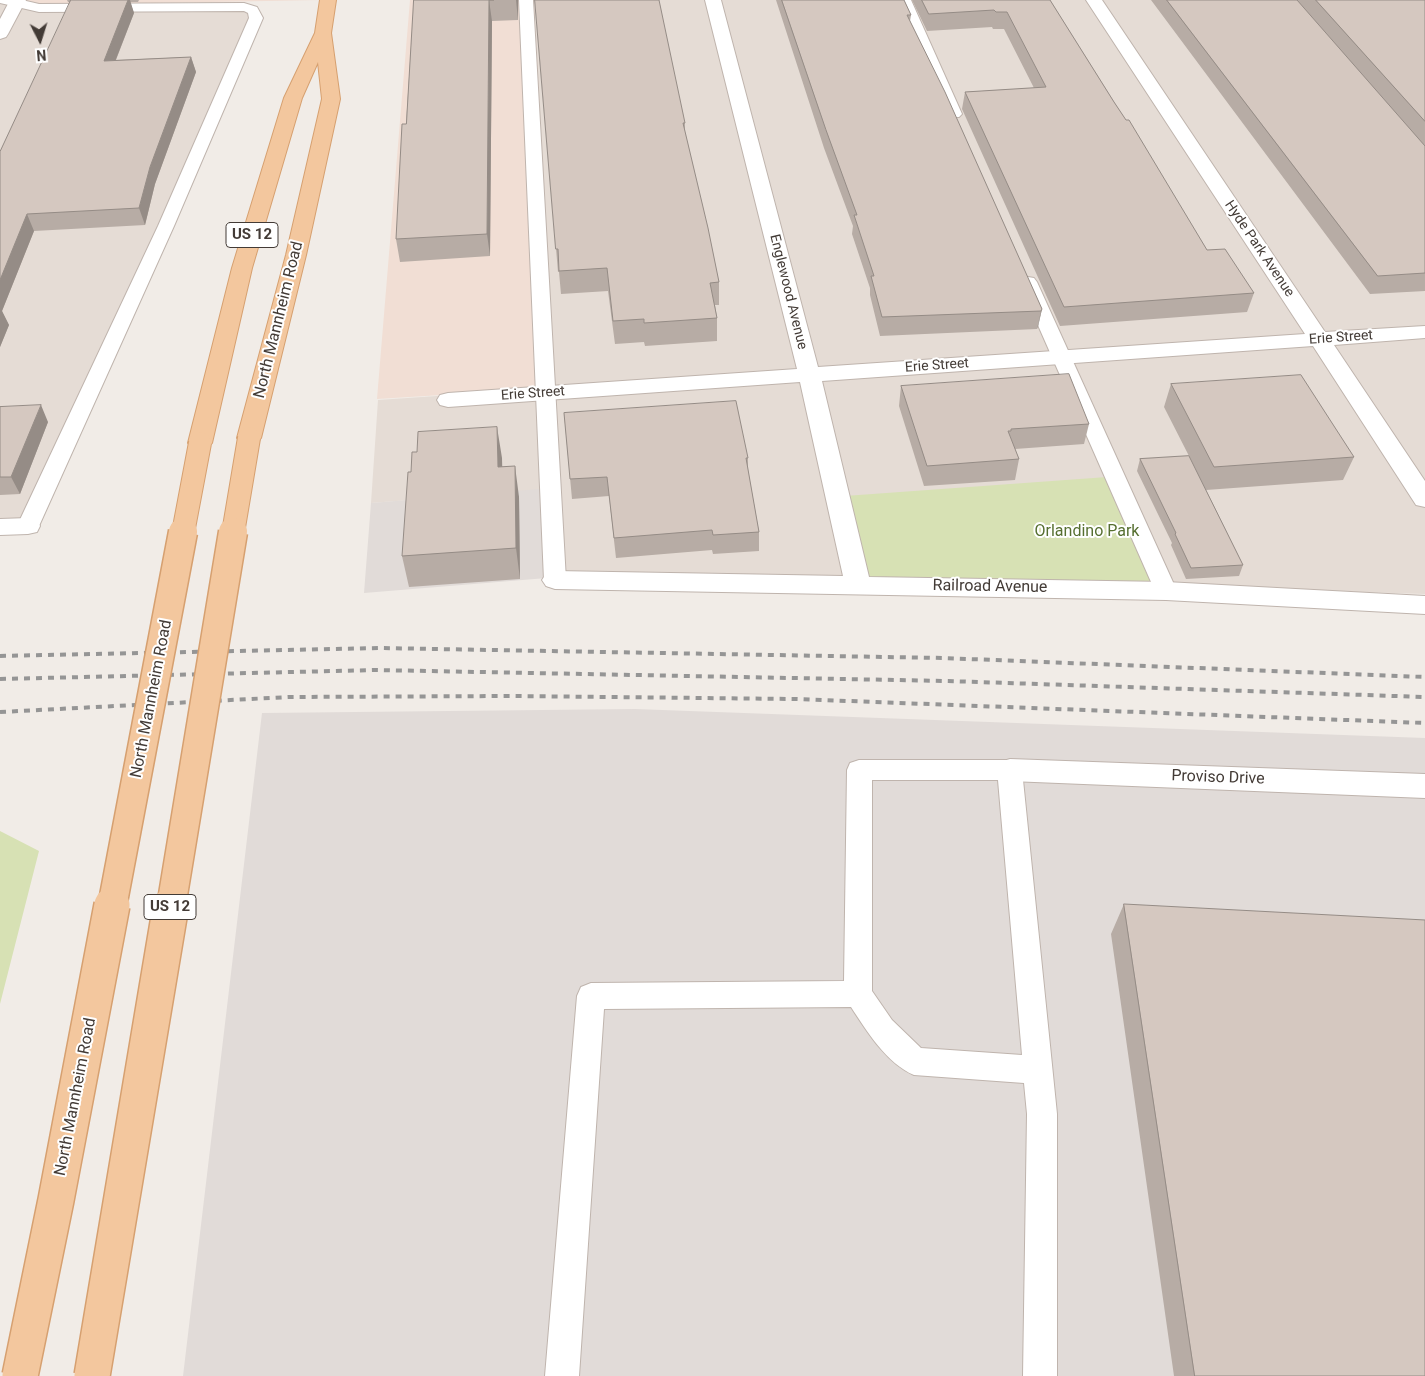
<!DOCTYPE html>
<html>
<head>
<meta charset="utf-8">
<style>
  body { margin:0 }
  #map { position:relative; width:1425px; height:1376px; overflow:hidden; background:#f1ece7; font-family:Roboto,sans-serif }
  canvas { display:block }
  .north { position:absolute; left:15px; top:15px; width:50px; height:50px; -webkit-text-stroke:4px #fff; paint-order:stroke; rotate:175deg; font-size:14px; font-weight:700; line-height:20px; text-align:center; color:#433b36 }
  .north::after { content:''; display:block; margin:auto; width:18px; height:22px; background:#433b36; clip-path:polygon(50% 0,100% 100%,50% 72%,0 100%) }
</style>
</head>
<body>
<div id="map">
<canvas width="1425" height="1376"></canvas>
<div class="north">N</div>
</div>
<script>
const ctx = document.querySelector('canvas').getContext('2d');
ctx.lineJoin = 'round';
function paint(path, color) { ctx.fillStyle = color; ctx.fill(path, 'evenodd'); }
function strokePath(path, color, width, dash) { ctx.strokeStyle = color; ctx.lineWidth = width; ctx.lineCap = dash ? 'butt' : 'round'; ctx.setLineDash(dash || []); ctx.stroke(path); }
function label(font, color, halo, rows, align = 'center') {
  ctx.font = font + ' Roboto,sans-serif'; ctx.lineWidth = 4; ctx.setLineDash([]); ctx.textBaseline = 'middle'; ctx.strokeStyle = halo; ctx.fillStyle = color; for (const [text, x, y, turn = 0] of rows) {
    ctx.save(); ctx.translate(x, y); ctx.rotate((+turn || 0) * Math.PI / 180); ctx.textAlign = isNaN(turn) ? turn : align; if (halo) ctx.strokeText(text, 0, 0); ctx.fillText(text, 0, 0); ctx.restore();
  }
}
const residential = new Path2D(`
  M 0,0 L 23,0 L 44,5 L 245,2 L 247,9 L 251,13 L 251,23 L 24,522 L 0,523 Z
  M 534,0 L 1425,0 L 1425,594 L 1172,586 L 559,577 L 551,489 L 371,503 L 378,400 L 554,388 Z`);
const commercial = new Path2D(`
  M 322,0 L 44,5 L 23,1 L 23,0 Z
  M 410,0 L 534,0 L 554,388 L 377,399 Z`);
const industrial = new Path2D(`
  M 551,488 L 559,577 L 364,593 L 371,503 Z
  M 635,709 L 1425,738 L 1425,1376 L 183,1376 L 262,713 Z`);
const green = new Path2D(`
  M 1121,476 L 1172,586 L 850,581 L 831,497 Z
  M 0,831 L 39,851 L 0,1004 Z`);
const lane = new Path2D(`
  M 0,0 L 22,0 L 39,4 L 244,3 L 257,7 L 263,18 L 174,226 L 39,526 L 36,531 L 28,533 L 20,531 L 17,526 L 158,226 L 249,18 L 248,13 L 244,11 L 39,12 L 0,3 Z
  M 519,0 L 533,0 L 566,580 L 563,586 L 555,588 L 547,586 L 544,580 Z
  M 897,0 L 911,0 L 962,114 L 959,117 L 949,117 L 946,114 Z
  M 1028,277 L 1034,278 L 1037,282 L 1177,591 L 1174,597 L 1166,599 L 1158,597 L 1155,591 L 1019,282 L 1022,278 Z
  M 859,760 L 1010,760 L 1019,763 L 1022,770 L 1057,1114 L 1057,1376 L 1023,1376 L 1027,1114 L 1024,1083 L 914,1075 C 887,1064 866,1030 851,1007 L 604,1009 L 579,1376 L 545,1376 L 577,996 L 581,987 L 591,983 L 844,981 L 847,770 L 850,763 ZM 872,780 L 998,780 L 1022,1055 L 921,1048 L 892,1020 L 872,991 Z`);
const street = new Path2D(`
  M 10,0 L 26,0 L 8,34 L 6,37 L 0,39 L 0,19 Z
  M 705,0 L 721,0 L 818,367 L 1305,334 L 1086,0 L 1102,0 L 1325,332 L 1425,326 L 1425,338 L 1334,345 L 1425,481 L 1425,507 L 1416,505 L 1313,346 L 822,381 L 869,577 L 1166,582 L 1425,596 L 1425,614 L 1166,600 L 555,589 L 546,586 L 542,580 L 546,574 L 555,571 L 843,576 L 800,382 L 448,407 L 440,405 L 437,400 L 440,395 L 448,393 L 797,369 Z
  M 28,518 L 37,520 L 40,526 L 37,532 L 28,534 L 0,535 L 0,519 Z
  M 1010,759 L 1425,774 L 1425,798 L 1010,781 L 1000,778 L 996,770 L 1000,762 Z`);
const primary = new Path2D(`
  M 320,0 L 336,0 L 331,33 L 340,99 L 306,255 L 261,438 L 257,443 L 249,445 L 241,443 L 237,438 L 286,255 L 322,99 L 318,62 L 302,98 L 252,268 L 212,443 L 208,448 L 200,450 L 192,448 L 188,443 L 232,268 L 284,98 L 315,33 Z`);
const rail = new Path2D(`
  M 0,656 L 379,648 L 943,658 L 1425,677
  M 0,679 L 376,670 L 948,681 L 1425,697
  M 0,712 L 289,697 L 513,696 L 796,699 L 1425,723`);
const primaryBridgeFar2 = new Path2D(`
  M 183,533 L 200,443
  M 233,533 L 249,438`);
const primaryBridgeFar1 = new Path2D(`
  M 112,907 L 183,532
  M 171,907 L 233,532`);
const primaryBridge = new Path2D(`
  M 20,1376 L 56,1200 L 112,905
  M 92,1376 L 171,905`);
const wall = new Path2D(`
  M 67,0 L 139,0 L 138,2 L 130,2 L 134,13 L 116,60 L 191,57 L 196,72 L 155,184 L 145,225 L 34,231 L 2,311 L 9,325 L 0,347 L 0,152 L 71,2 L 68,2 Z
  M 414,0 L 518,0 L 518,20 L 492,21 L 490,256 L 400,262 L 396,239 L 406,124 Z
  M 535,0 L 685,123 L 685,132 L 719,282 L 719,305 L 715,305 L 717,318 L 717,341 L 645,346 L 644,342 L 615,344 L 608,291 L 561,294 L 559,272 L 558,272 Z
  M 776,0 L 904,0 L 911,15 L 910,21 L 1042,309 L 1037,329 L 880,336 L 870,295 L 870,288 L 852,234 L 853,226 L 824,148 Z
  M 912,0 L 1050,0 L 1207,250 L 1254,293 L 1247,312 L 1060,326 L 962,109 L 965,92 L 1034,88 L 1004,29 L 993,29 L 992,27 L 927,31 Z
  M 1151,0 L 1425,0 L 1425,291 L 1370,294 Z
  M 1171,384 L 1354,457 L 1343,480 L 1206,490 L 1243,565 L 1239,576 L 1186,579 L 1171,545 L 1172,543 L 1137,471 L 1140,459 L 1189,456 L 1164,407 Z
  M 901,386 L 1089,424 L 1084,444 L 1015,449 L 1019,459 L 1015,480 L 924,486 L 899,406 Z
  M 0,407 L 48,422 L 20,494 L 0,495 Z
  M 564,413 L 748,458 L 748,470 L 759,532 L 759,551 L 713,554 L 712,550 L 616,558 L 609,496 L 572,499 Z
  M 502,458 L 502,466 L 519,497 L 520,579 L 409,587 L 402,556 Z
  M 1124,904 L 1425,1376 L 1174,1376 L 1111,934 Z`);
const shadedWall = new Path2D(`
  M 128,0 L 130,0 L 134,13 L 109,77 L 104,61 Z
  M 489,0 L 492,21 L 490,256 L 487,234 Z
  M 516,0 L 518,0 L 518,20 Z
  M 191,57 L 196,72 L 155,184 L 145,225 L 139,208 L 150,167 Z
  M 27,214 L 34,231 L 2,311 L 9,325 L 0,347 L 0,280 Z
  M 1042,309 L 1038,327 L 1037,329 L 1041,311 Z
  M 41,405 L 48,422 L 20,494 L 11,477 Z
  M 497,427 L 502,458 L 503,498 L 498,467 Z
  M 515,466 L 519,497 L 520,579 L 516,548 Z`);
const building = new Path2D(`
  M 71,0 L 128,0 L 104,61 L 191,57 L 150,167 L 139,208 L 27,214 L 0,280 L 0,152 Z
  M 414,0 L 494,0 L 489,0 L 487,234 L 396,239 L 402,124 L 406,124 Z
  M 535,0 L 659,0 L 685,123 L 683,123 L 708,228 L 719,282 L 710,283 L 717,318 L 644,323 L 644,319 L 613,321 L 607,268 L 559,271 L 558,249 L 556,249 Z
  M 782,0 L 904,0 L 911,15 L 907,15 L 945,92 L 1042,309 L 1041,311 L 882,317 L 871,276 L 874,276 L 854,215 L 857,215 L 826,130 Z
  M 922,0 L 1050,0 L 1114,102 L 1126,120 L 1129,120 L 1207,250 L 1225,249 L 1254,293 L 1064,307 L 965,92 L 1046,87 L 1007,12 L 996,12 L 994,10 L 929,14 Z
  M 1167,0 L 1297,0 L 1425,146 L 1425,273 L 1378,276 Z
  M 1316,0 L 1425,0 L 1425,121 Z
  M 1069,374 L 1089,424 L 1011,429 L 1011,431 L 1008,431 L 1019,459 L 927,466 L 901,386 Z
  M 1301,375 L 1354,457 L 1214,467 L 1171,384 Z
  M 736,401 L 748,458 L 746,458 L 759,532 L 713,535 L 712,530 L 614,538 L 607,477 L 570,479 L 564,413 Z
  M 41,405 L 11,477 L 0,477 L 0,407 Z
  M 497,427 L 498,467 L 515,466 L 516,548 L 402,556 L 408,472 L 411,472 L 412,452 L 417,452 L 418,432 Z
  M 1189,456 L 1243,565 L 1191,568 L 1175,534 L 1176,533 L 1140,459 Z
  M 1124,904 L 1425,920 L 1425,1376 L 1195,1376 Z`);
const farStreetnames = [
  ["Hyde Park Avenue",1259,249,56],
  ["Englewood Avenue",788,292,76],
  ["Erie Street",1341,338,-4],
  ["Erie Street",937,366,-4],
  ["Erie Street",533,394,-4]
];
const shields = [
  [252,235,52],
  [170,907,52]
];
const shieldNames = [
  ["US 12",252,235],
  ["US 12",170,907]
];
const streetNames = [
  ["North Mannheim Road",279,320,-76],
  ["Railroad Avenue",990,587,1],
  ["North Mannheim Road",152,699,-79],
  ["Proviso Drive",1218,778,2],
  ["North Mannheim Road",76,1097,-79]
];
const parkNames = [
  ["Orlandino Park",1087,532]
];
paint(residential, '#e5dcd5');
paint(commercial, '#f1ded4');
paint(industrial, '#e1dbd8');
paint(green, '#d7e1b4');
strokePath(lane, '#bfb4ad', 2);
strokePath(street, '#bfb4ad', 2);
strokePath(primary, '#d6a070', 2);
paint(lane, '#fff');
paint(street, '#fff');
paint(primary, '#f3c79e');
strokePath(rail, '#959595', 4, [6, 6]);
strokePath(primaryBridgeFar2, '#d6a070', 24, []);
strokePath(primaryBridgeFar1, '#d6a070', 31, []);
strokePath(primaryBridge, '#d6a070', 38, []);
strokePath(primaryBridgeFar2, '#f3c79e', 22);
strokePath(primaryBridgeFar1, '#f3c79e', 28);
strokePath(primaryBridge, '#f3c79e', 35);
paint(wall, '#b7aca5');
paint(shadedWall, '#958c86');
paint(building, '#d5c8c0');
strokePath(building, '#958c86', 1);
label('14px', '#433b36', '#fff', farStreetnames);
for (const [x, y, w] of shields) { const box = new Path2D(); box.roundRect(x - w / 2, y - 12.5, w, 25, 4); ctx.fillStyle = '#fff'; ctx.fill(box); strokePath(box, '#433b36', 1); }
label('bold 15px', '#433b36', null, shieldNames);
label('16px', '#433b36', '#fff', streetNames);
label('16px', '#566f30', '#fff', parkNames);
</script>
</body>
</html>
